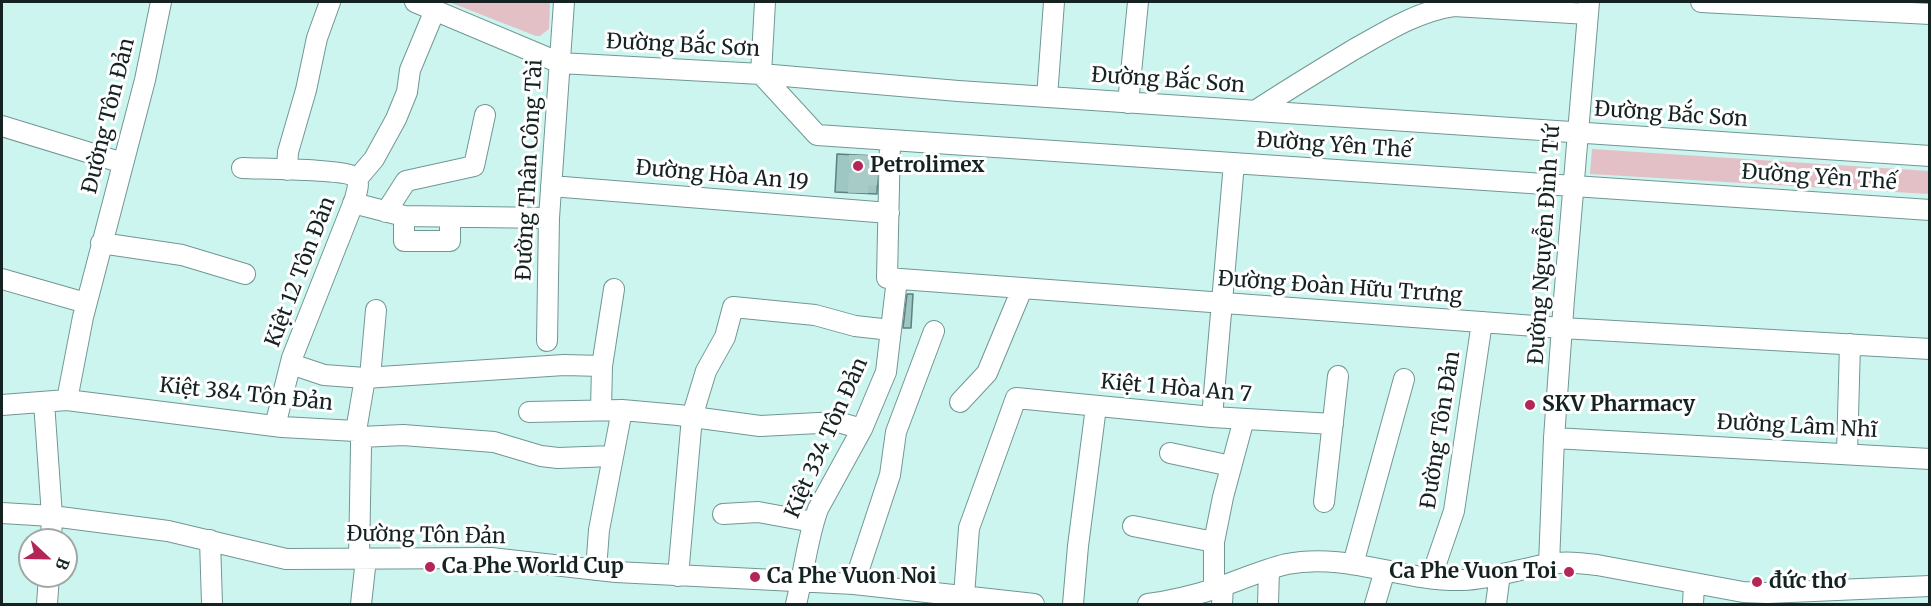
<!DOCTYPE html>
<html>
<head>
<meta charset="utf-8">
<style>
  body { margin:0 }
  #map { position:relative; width:1931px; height:606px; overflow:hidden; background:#ccf5f0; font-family:Merriweather,serif }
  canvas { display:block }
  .frame { position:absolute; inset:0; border:3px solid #142322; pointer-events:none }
  .north { position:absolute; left:18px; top:528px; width:60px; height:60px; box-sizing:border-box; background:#fff; border:2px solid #a1a7a7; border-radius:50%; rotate:112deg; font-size:16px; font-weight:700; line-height:24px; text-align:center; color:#142322 }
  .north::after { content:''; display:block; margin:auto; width:21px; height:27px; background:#b52658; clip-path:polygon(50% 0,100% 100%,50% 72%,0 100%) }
</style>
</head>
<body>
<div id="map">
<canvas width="1931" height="606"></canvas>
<div class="frame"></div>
<div class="north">B</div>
</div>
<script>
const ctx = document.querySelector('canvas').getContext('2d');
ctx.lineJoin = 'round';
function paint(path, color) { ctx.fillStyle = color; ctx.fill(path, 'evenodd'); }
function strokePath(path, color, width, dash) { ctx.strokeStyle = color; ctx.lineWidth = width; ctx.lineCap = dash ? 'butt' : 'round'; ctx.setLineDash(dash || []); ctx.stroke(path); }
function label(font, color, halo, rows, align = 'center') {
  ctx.font = font + ' Merriweather,serif'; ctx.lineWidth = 6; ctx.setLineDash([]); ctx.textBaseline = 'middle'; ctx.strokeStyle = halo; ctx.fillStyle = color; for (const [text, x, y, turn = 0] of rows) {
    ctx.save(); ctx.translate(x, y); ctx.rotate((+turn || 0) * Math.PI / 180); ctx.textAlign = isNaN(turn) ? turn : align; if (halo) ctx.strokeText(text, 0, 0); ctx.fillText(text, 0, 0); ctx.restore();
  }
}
const green = new Path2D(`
  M 449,2 L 550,2 L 549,29 L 540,36 L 536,36 Z
  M 1592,149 L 1929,171 L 1929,194 L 1590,174 Z`);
const building = new Path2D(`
  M 837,154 L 878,156 L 877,194 L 835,192 Z
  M 907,294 L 913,294 L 911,328 L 903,328 Z`);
const minorTunnel = new Path2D(`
  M 858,174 L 879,176
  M 858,193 L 859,155`);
const minor = new Path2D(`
  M 415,2 L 560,63 L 761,74 L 958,91 L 1930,156
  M 1701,2 L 1930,14
  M 761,74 L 817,135 L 1930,210
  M 761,74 L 765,2
  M 1047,97 L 1054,2
  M 1128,103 L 1138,2
  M 1255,111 C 1287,90 1320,70 1353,50 C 1385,32 1418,11 1454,6 L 1588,14
  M 2,126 L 123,163
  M 890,140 L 887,278 L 1562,328 L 1930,349
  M 242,168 C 260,169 345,169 355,177 C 361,182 356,193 355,199 L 292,358 L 275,426
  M 287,170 L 288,152 L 306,90 L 317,38 L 330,2
  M 357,179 L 374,159 L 396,119 L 407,92 L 410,70 L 435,10
  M 551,186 L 889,213
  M 353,203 L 404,216 L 549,218
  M 386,212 L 406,181 L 474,166 L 485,115
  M 404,216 L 404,241 L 450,241 L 450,217
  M 101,243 L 182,255 L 245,274
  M 2,279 L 86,303
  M 547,341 L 549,218 L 564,2
  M 291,364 L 324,375 L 365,378 L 564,365 L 602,366
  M 370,377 L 376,310
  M 67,400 L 83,317 L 145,80 L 161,2
  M 44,402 L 52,516 L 51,540
  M 960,402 L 987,373 L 1022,289
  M 2,405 L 67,400 L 282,427 L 356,431 L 361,437 L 361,447 L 359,559
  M 601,410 L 602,366 L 614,289
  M 529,412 L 622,410 L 678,415 L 760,426 L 838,422 L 862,429
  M 1212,417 L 1234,163
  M 356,431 L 365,378
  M 361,437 L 403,435 L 494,442 L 541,456 L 558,458 L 613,456
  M 1554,438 L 1930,459
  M 1170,453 L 1231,466
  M 1847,453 L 1850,344
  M 1324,502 L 1338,376
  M 2,513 L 52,516 L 168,531 L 286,559 L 491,558 L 616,572 L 854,584 L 1034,604
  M 723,514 L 758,512 L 813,522
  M 1133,526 L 1214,542
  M 210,540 L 212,604
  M 1353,564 L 1404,379
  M 1549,564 L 1554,438 L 1564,299 L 1589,2
  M 596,570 L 599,530 L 622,410
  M 678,576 L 692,417 L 706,371 L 725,337 L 733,307 L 815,315 L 855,326 L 891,330
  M 1431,578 L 1454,511 L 1482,322
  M 854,584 L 890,475 L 896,432 L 934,331
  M 1214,589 L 1214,542 L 1223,497 L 1244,419
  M 964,596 L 969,528 L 1016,398 L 1212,417 L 1333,424
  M 47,604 L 49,576
  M 361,604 L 366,559
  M 796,604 C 804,573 807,539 818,509 L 862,429 L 886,372 L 897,279
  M 1073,604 L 1078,546 L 1096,407
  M 1148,604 C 1170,601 1192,596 1214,589 C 1238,581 1262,570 1287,564 C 1347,552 1404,582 1463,580 C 1491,579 1520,569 1548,564 C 1564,561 1581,563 1597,565 L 1743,592 L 1767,593 L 1930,586
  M 1222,604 L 1223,586
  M 1268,604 L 1269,570
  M 1375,604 L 1385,570
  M 1496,604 L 1500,574
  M 1693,604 L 1694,584`);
const markers = [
  [858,166,6,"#b52658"],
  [1530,405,6,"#b52658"],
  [430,567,6,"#b52658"],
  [1569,572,6,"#b52658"],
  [755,577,6,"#b52658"],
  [1757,582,6,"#b52658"]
];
const streetNames = [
  ["Đường Bắc Sơn",683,46,3],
  ["Đường Bắc Sơn",1168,81,4],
  ["Đường Bắc Sơn",1671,115,4],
  ["Đường Tôn Đản",109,116,-76],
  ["Đường Yên Thế",1334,146,4],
  ["Đường Thân Công Tài",530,170,-87],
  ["Đường Hòa An 19",722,176,5],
  ["Đường Yên Thế",1819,178,4],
  ["Đường Nguyễn Đình Tứ",1545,245,-86],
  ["Kiệt 12 Tôn Đản",301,272,-69],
  ["Đường Đoàn Hữu Trưng",1340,288,4],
  ["Kiệt 1 Hòa An 7",1176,389,5],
  ["Kiệt 384 Tôn Đản",246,395,6],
  ["Đường Lâm Nhĩ",1797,427,3],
  ["Đường Tôn Đản",1441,430,-81],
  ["Kiệt 334 Tôn Đản",827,438,-66],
  ["Đường Tôn Đản",426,536,1]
];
const poiNames = [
  ["Petrolimex",870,166],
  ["SKV Pharmacy",1542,405],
  ["Ca Phe World Cup",442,567],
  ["Ca Phe Vuon Toi",1557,572,"right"],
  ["Ca Phe Vuon Noi",767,577],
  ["đức thơ",1769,582]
];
paint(green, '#e3c0c6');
paint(building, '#9ec6c2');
strokePath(building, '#5c817e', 1.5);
strokePath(minorTunnel, '#a7cbc7', 20, [20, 10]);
strokePath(minor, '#719794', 22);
strokePath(minor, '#fff', 20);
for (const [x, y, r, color] of markers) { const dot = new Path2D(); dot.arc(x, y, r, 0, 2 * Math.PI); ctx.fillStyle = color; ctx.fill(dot); strokePath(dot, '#fff', 2); }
label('21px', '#142322', '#fff', streetNames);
label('bold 21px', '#142322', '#fff', poiNames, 'left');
</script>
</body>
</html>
